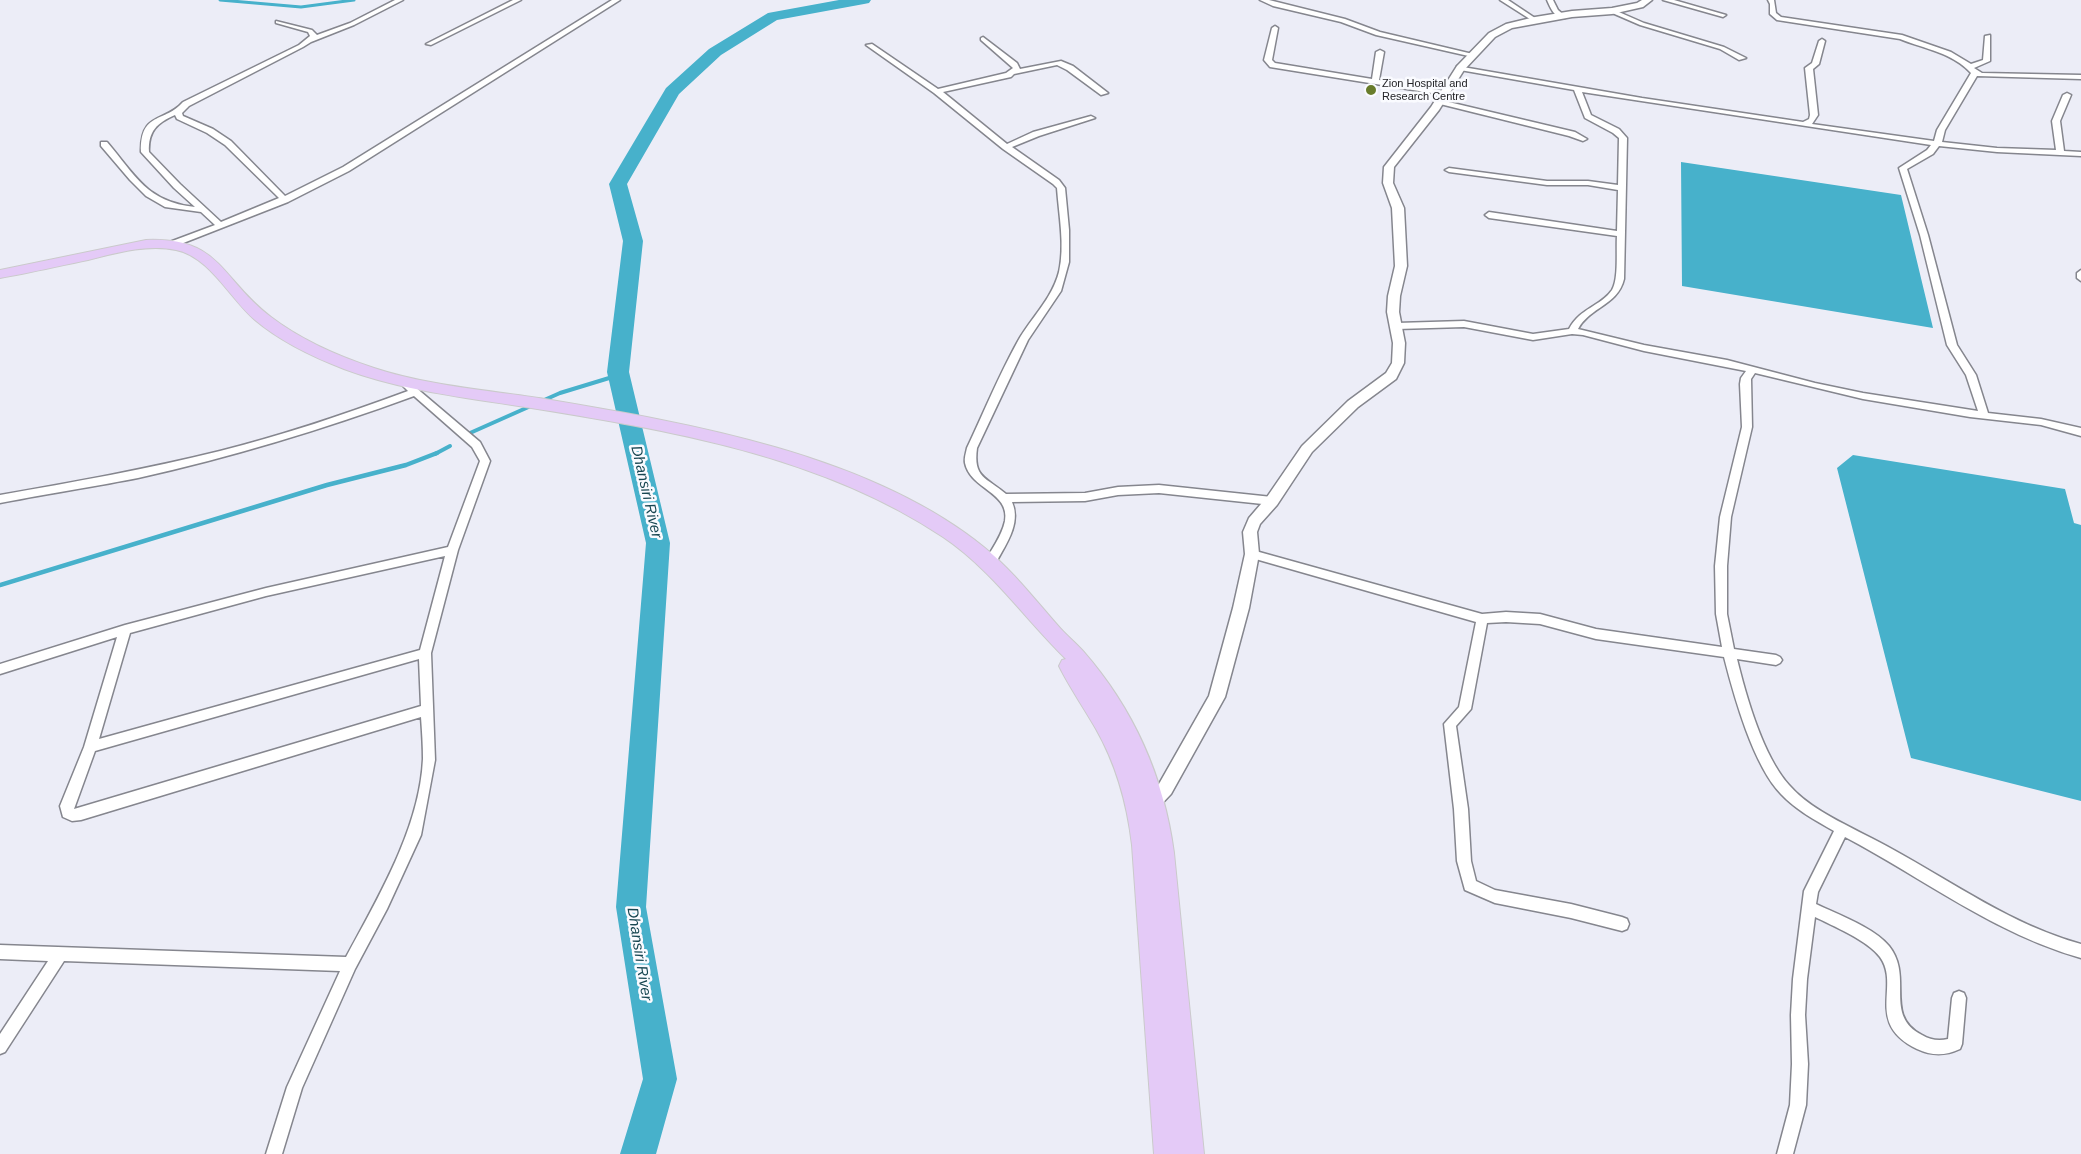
<!DOCTYPE html>
<html>
<head>
<meta charset="utf-8">
<style>
  body { margin:0 }
  canvas { display:block; background:#ecedf7 }
</style>
</head>
<body>
<canvas width="2081" height="1154"></canvas>
<script>
const ctx = document.querySelector('canvas').getContext('2d');
ctx.lineJoin = 'round';
function paint(path, color) { ctx.fillStyle = color; ctx.fill(path, 'evenodd'); }
function strokePath(path, color, width, dash) { ctx.strokeStyle = color; ctx.lineWidth = width; ctx.lineCap = dash ? 'butt' : 'round'; ctx.setLineDash(dash || []); ctx.stroke(path); }
function label(font, color, halo, rows, align = 'center') {
  ctx.font = font + ' Arial,sans-serif'; ctx.lineWidth = 5; ctx.setLineDash([]); ctx.textBaseline = 'middle'; ctx.strokeStyle = halo; ctx.fillStyle = color; for (const [text, x, y, turn = 0] of rows) {
    ctx.save(); ctx.translate(x, y); ctx.rotate((+turn || 0) * Math.PI / 180); ctx.textAlign = isNaN(turn) ? turn : align; if (halo) ctx.strokeText(text, 0, 0); ctx.fillText(text, 0, 0); ctx.restore();
  }
}
const water = new Path2D(`
  M 1681,162 L 1901,195 L 1933,328 L 1682,286 Z
  M 1853,455 L 2065,489 L 2074,523 L 2081,525 L 2081,801 L 1911,758 L 1837,468 Z`);
const streamFar2 = new Path2D(`
  M 220,0 L 301,7 L 354,0`);
const streamFar1 = new Path2D(`
  M 542,401 L 560,393 L 619,375
  M 470,433 L 533,405
  M 435,454 L 450,446`);
const stream = new Path2D(`
  M 0,585 L 327,485 L 406,465 L 437,453`);
const river = new Path2D(`
  M 839,0 L 871,0 L 869,3 L 864,4 L 777,20 L 721,55 L 679,94 L 627,184 L 643,241 L 629,372 L 670,543 L 646,907 L 677,1079 L 656,1154 L 620,1154 L 643,1079 L 616,907 L 646,543 L 607,372 L 623,241 L 609,184 L 666,88 L 709,49 L 768,13 Z`);
const minor = new Path2D(`
  M 395,0 L 403,0 L 354,25 L 311,42 L 303,47 L 189,106 L 182,113 L 183,116 L 213,129 L 231,141 L 285,196 L 343,167 L 612,0 L 620,0 L 349,171 L 288,202 L 173,247 L 167,247 L 167,243 L 215,225 L 201,212 L 165,207 L 146,196 L 130,180 L 101,146 L 101,142 L 107,142 C 136,176 147,202 195,207 L 174,188 L 141,152 C 140,111 165,123 183,102 L 299,45 L 310,36 L 308,32 L 276,23 L 276,21 L 312,30 L 317,35 L 350,23 ZM 175,115 L 177,119 L 207,133 L 225,145 L 279,198 L 221,222 L 180,184 L 149,152 C 148,131 157,123 175,115 Z
  M 513,0 L 521,0 L 431,45 L 426,44 Z
  M 1260,0 L 1269,0 L 1345,19 L 1380,32 L 1477,55 L 1473,57 L 1376,35 L 1341,22 L 1273,6 Z
  M 1500,0 L 1508,0 L 1538,20 L 1533,21 Z
  M 1547,0 L 1553,0 L 1558,10 L 1565,16 L 1565,18 C 1555,19 1551,9 1547,0 Z
  M 1663,0 L 1674,0 L 1726,15 L 1723,17 Z
  M 1768,0 L 1774,0 L 1776,13 L 1781,17 L 1902,35 L 1951,52 L 1971,64 L 1983,60 L 1985,36 L 1990,35 L 1990,61 L 1974,68 L 1982,73 L 2081,75 L 2081,79 L 1977,76 L 1945,130 L 1942,142 L 1997,148 L 2056,150 L 2052,121 L 2063,95 L 2067,93 L 2071,95 L 2060,121 L 2064,151 L 2081,152 L 2081,156 L 1997,152 L 1939,146 L 1933,154 L 1907,169 L 1928,235 L 1957,345 L 1976,375 L 1988,413 L 2041,419 L 2081,428 L 2081,436 L 2041,425 L 1970,417 L 1863,399 L 1755,373 L 1751,379 L 1752,427 L 1731,517 L 1727,566 L 1727,614 L 1734,649 L 1776,655 L 1780,657 L 1782,660 L 1780,663 L 1776,665 L 1737,659 C 1746,696 1763,756 1789,785 C 1813,813 1859,830 1892,849 C 1954,883 2012,925 2081,944 L 2081,958 C 1995,934 1923,878 1845,837 L 1818,892 L 1816,904 C 1837,914 1875,928 1889,946 C 1914,977 1883,1015 1922,1035 C 1930,1040 1939,1041 1948,1039 L 1952,998 L 1954,993 L 1959,991 L 1964,993 L 1966,998 L 1962,1044 L 1960,1049 C 1945,1056 1932,1056 1917,1049 C 1864,1023 1901,986 1880,957 C 1867,940 1833,926 1815,917 L 1807,979 L 1805,1015 L 1808,1064 L 1806,1105 L 1793,1154 L 1777,1154 L 1790,1105 L 1792,1064 L 1791,1015 L 1793,979 L 1804,891 L 1834,831 C 1815,820 1796,810 1781,794 C 1753,765 1734,696 1724,657 L 1596,639 L 1540,624 L 1506,622 L 1487,623 L 1471,709 L 1456,726 L 1468,809 L 1471,861 L 1476,881 L 1495,890 L 1571,904 L 1622,917 L 1627,919 L 1629,924 L 1627,929 L 1622,931 L 1571,918 L 1495,903 L 1465,890 L 1457,861 L 1454,809 L 1444,724 L 1459,707 L 1476,622 L 1252,558 L 1246,554 L 1252,550 L 1482,614 L 1506,612 L 1540,614 L 1596,629 L 1722,647 L 1716,614 L 1715,566 L 1720,517 L 1742,427 L 1740,384 L 1741,378 L 1746,371 L 1644,351 L 1583,335 L 1572,334 L 1533,340 L 1464,327 L 1397,329 L 1392,326 L 1397,323 L 1464,321 L 1533,334 L 1569,329 C 1580,308 1601,306 1612,290 C 1619,279 1616,249 1617,236 L 1489,218 L 1485,215 L 1489,212 L 1617,231 L 1618,190 L 1588,185 L 1547,185 L 1449,172 L 1445,170 L 1449,168 L 1547,181 L 1588,181 L 1618,185 L 1619,138 L 1613,133 L 1585,118 L 1574,90 L 1460,70 L 1457,70 L 1457,66 L 1642,98 L 1803,122 L 1809,119 L 1810,115 L 1805,68 L 1812,63 L 1819,41 L 1822,39 L 1825,41 L 1819,64 L 1813,69 L 1818,115 L 1812,124 L 1934,141 L 1937,130 L 1971,73 C 1953,53 1925,49 1900,39 L 1777,20 L 1770,14 L 1770,4 ZM 1582,92 L 1931,145 L 1927,150 L 1899,168 L 1920,235 L 1947,345 L 1966,375 L 1978,411 L 1863,393 L 1815,383 L 1727,360 L 1644,345 L 1578,329 C 1590,307 1618,305 1624,279 L 1627,138 L 1619,129 L 1591,115 Z
  M 1612,9 L 1644,23 L 1724,47 L 1746,58 L 1739,60 L 1720,49 L 1640,25 L 1610,12 L 1609,11 Z
  M 1275,26 L 1278,28 L 1272,60 L 1275,63 L 1372,79 L 1376,52 L 1380,50 L 1384,52 L 1379,80 L 1444,91 L 1448,93 L 1444,95 L 1270,67 L 1264,60 L 1272,28 Z
  M 983,37 L 1017,63 L 1020,69 L 1061,61 L 1073,66 L 1108,93 L 1101,95 L 1067,70 L 1057,65 L 1014,74 L 1011,77 L 943,92 L 1007,144 L 1033,132 L 1091,116 L 1095,118 L 1039,136 L 1012,147 L 1059,180 L 1065,188 L 1069,230 L 1069,262 L 1061,291 L 1028,340 L 977,448 C 973,478 986,477 1006,494 L 1085,493 L 1118,487 L 1159,485 L 1272,497 L 1276,498 L 1277,501 L 1276,504 L 1272,505 L 1159,493 L 1118,495 L 1085,501 L 1012,502 C 1022,524 1004,547 994,566 L 986,566 L 984,563 C 991,550 1002,536 1005,521 C 1010,492 970,489 965,463 C 964,458 966,453 967,448 C 984,412 999,375 1018,341 C 1031,318 1052,299 1059,272 C 1065,245 1059,216 1057,188 L 1053,184 L 1003,149 L 934,93 L 866,45 L 872,44 L 938,89 L 1006,73 L 1013,68 L 981,40 L 981,38 Z
  M 1436,99 L 1575,132 L 1587,139 L 1583,141 L 1569,136 L 1436,103 Z
  M 2081,270 L 2081,281 L 2077,278 L 2077,273 Z
  M 405,380 L 408,381 L 480,442 L 490,461 L 458,550 L 431,653 L 435,760 L 421,835 L 387,909 L 355,969 L 302,1088 L 282,1154 L 266,1154 L 287,1087 L 340,971 L 64,961 L 5,1052 L 0,1054 L 0,1034 L 48,961 L 0,959 L 0,945 L 346,957 C 378,898 420,827 423,759 C 423,745 422,731 421,717 L 81,820 L 72,821 L 63,817 L 60,806 L 84,747 L 117,637 L 0,674 L 0,664 L 125,625 L 266,588 L 448,547 L 480,461 L 472,447 L 414,396 C 324,429 232,457 138,478 C 92,487 46,494 0,503 L 0,495 C 74,482 147,469 220,451 C 284,435 346,414 408,391 L 400,383 ZM 445,556 L 420,650 L 99,739 L 130,633 L 266,596 ZM 419,659 L 421,706 L 74,809 L 95,751 Z`);
const tertiary = new Path2D(`
  M 1642,0 L 1652,0 L 1643,7 L 1612,14 L 1572,17 L 1512,28 L 1495,37 L 1464,70 L 1439,110 L 1394,167 L 1393,183 L 1404,208 L 1407,266 L 1400,296 L 1399,312 L 1405,343 L 1404,363 L 1396,379 L 1358,407 L 1312,452 L 1277,505 L 1260,524 L 1257,532 L 1259,554 L 1249,608 L 1225,697 L 1171,794 L 1153,813 L 1147,815 L 1141,813 L 1138,807 L 1141,801 L 1159,784 L 1209,696 L 1233,608 L 1245,554 L 1243,532 L 1249,518 L 1267,497 L 1302,446 L 1348,401 L 1386,373 L 1392,363 L 1393,343 L 1387,312 L 1388,296 L 1395,266 L 1392,208 L 1383,183 L 1384,167 L 1431,107 L 1457,66 L 1489,33 L 1506,24 L 1535,17 L 1572,11 L 1612,8 L 1637,3 Z`);
const primary = new Path2D(`
  M 146,240 C 222,237 220,279 271,317 C 301,340 338,356 374,368 C 429,386 488,390 545,399 C 688,423 870,454 985,548 C 1013,571 1036,601 1060,628 C 1067,636 1076,643 1083,651 C 1133,708 1164,777 1174,853 L 1204,1154 L 1154,1154 L 1132,845 C 1127,803 1117,766 1096,729 C 1084,708 1070,688 1059,666 L 1062,660 L 1066,659 C 1024,618 992,570 943,537 C 820,455 668,430 525,407 C 463,397 403,391 344,369 C 313,357 281,342 255,320 C 231,300 209,256 176,250 C 147,244 116,253 88,260 C 58,266 29,273 0,278 L 0,270 Z`);
const markers = [
  [1371,90,6,"#687c2b"]
];
const farPoinames = [
  ["Zion Hospital and",1382,84],
  ["Research Centre",1382,97]
];
const waterNames = [
  ["Dhansiri River",646,492,77],
  ["Dhansiri River",639,954,81]
];
paint(water, '#47b1cb');
strokePath(streamFar2, '#47b1cb', 3);
strokePath(streamFar1, '#47b1cb', 4);
strokePath(stream, '#47b1cb', 4.5);
paint(river, '#47b1cb');
strokePath(minor, '#85868e', 3);
strokePath(tertiary, '#85868e', 3);
strokePath(primary, '#cacacb', 2);
paint(minor, '#fff');
paint(tertiary, '#fff');
paint(primary, '#e4caf7');
for (const [x, y, r, color] of markers) { const dot = new Path2D(); dot.arc(x, y, r, 0, 2 * Math.PI); ctx.fillStyle = color; ctx.fill(dot); strokePath(dot, '#fafbff', 2); }
label('11px', '#232327', '#fafbff', farPoinames, 'left');
label('italic 15px', '#184752', '#fafbff', waterNames);
</script>
</body>
</html>
